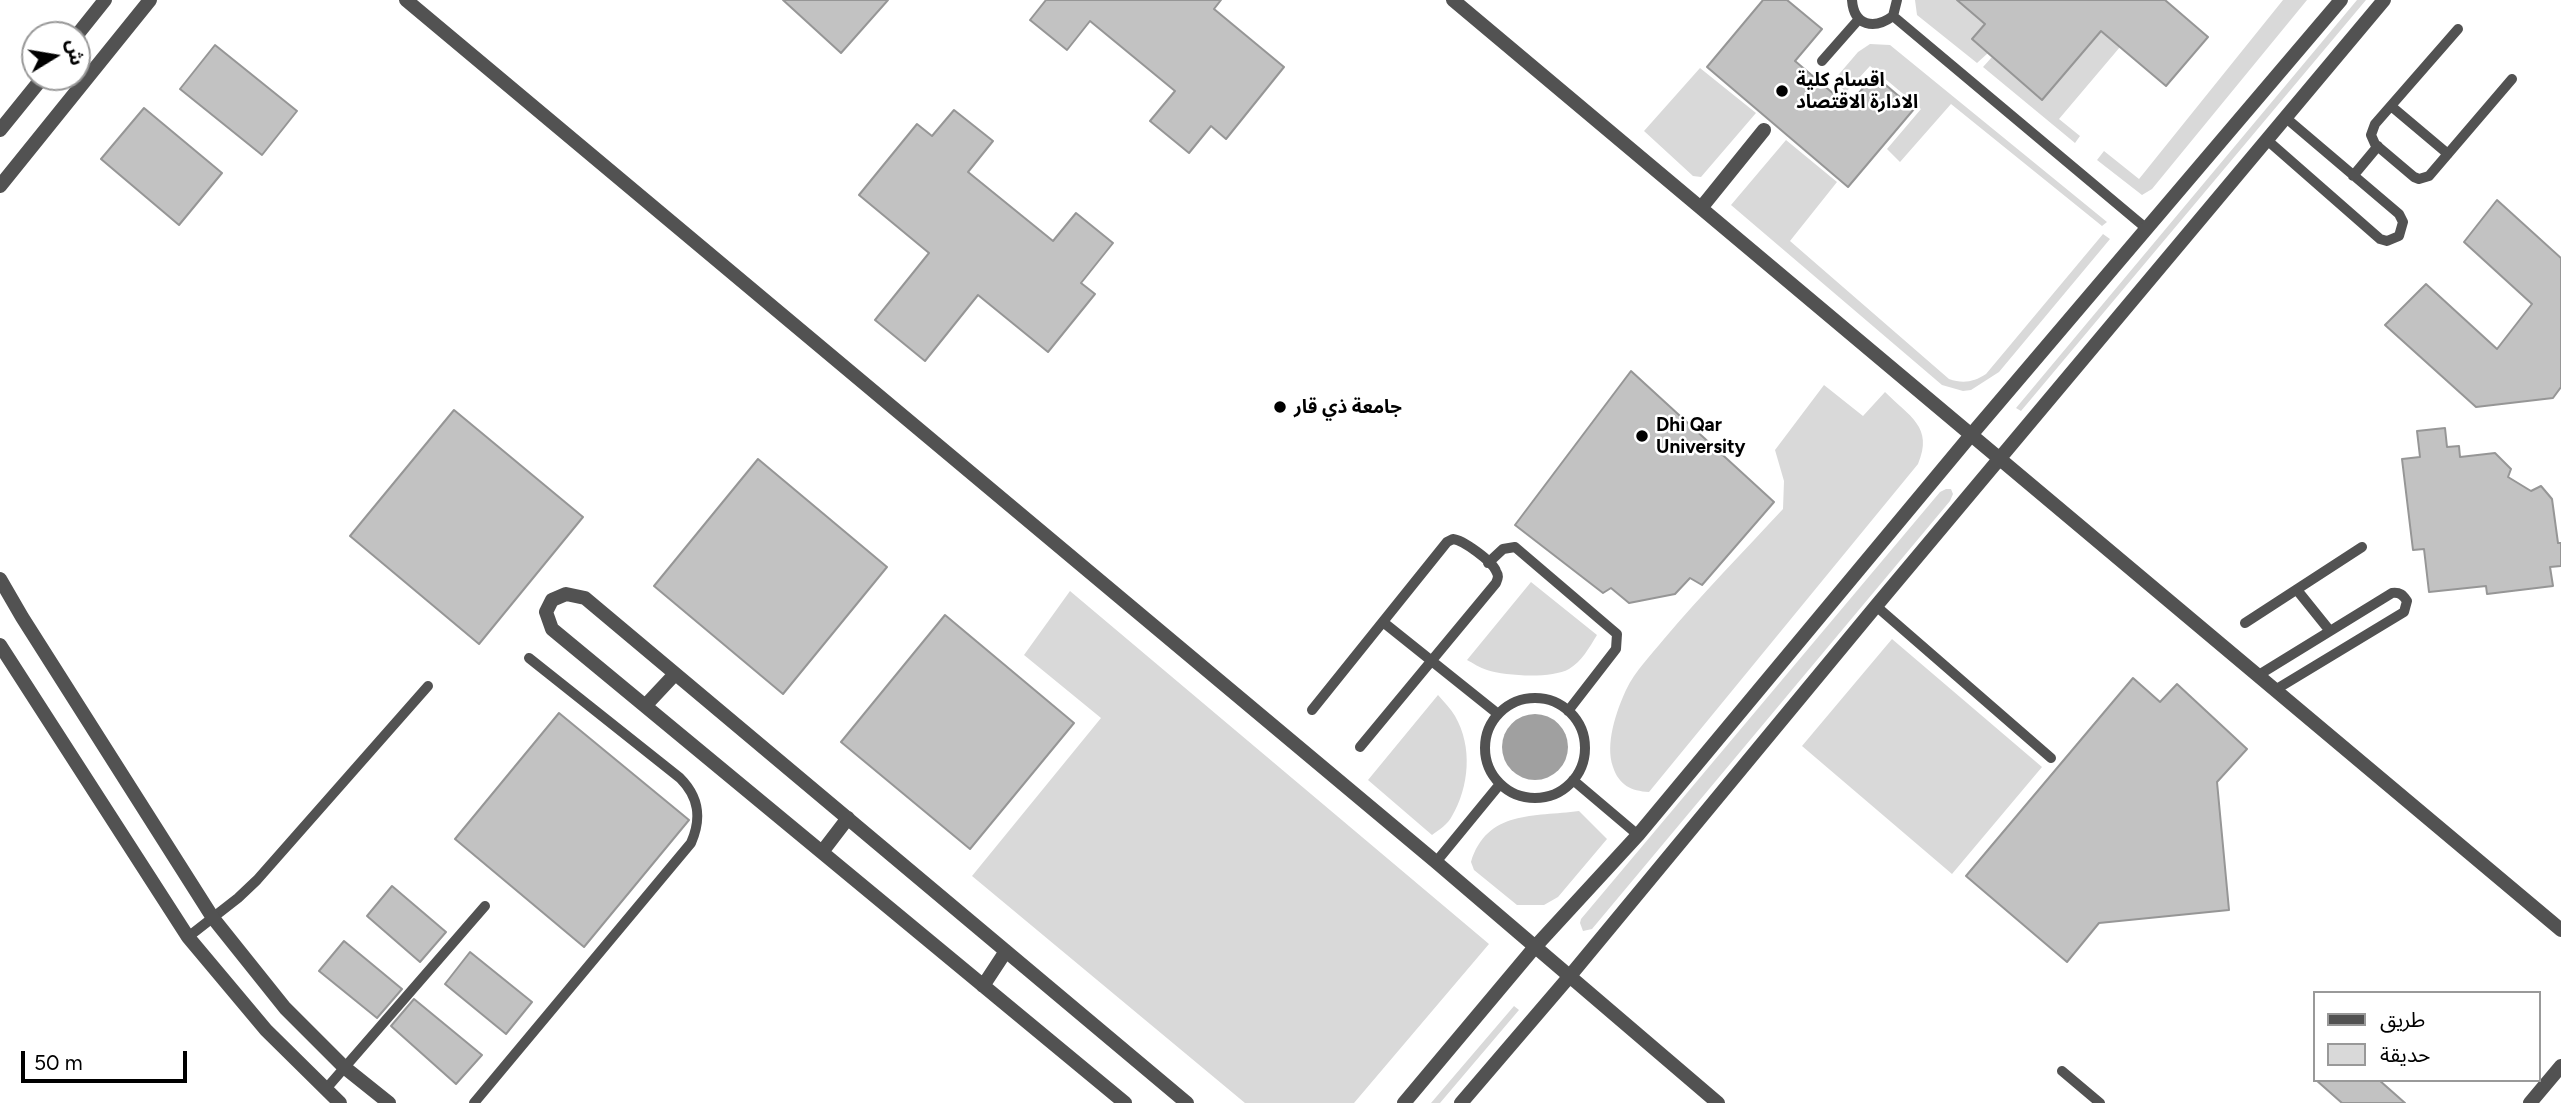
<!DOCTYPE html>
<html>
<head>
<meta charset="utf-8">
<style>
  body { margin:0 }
  #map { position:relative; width:2561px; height:1103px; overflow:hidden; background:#fff; font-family:Figtree,"Noto Sans Arabic",sans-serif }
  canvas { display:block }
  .legend { position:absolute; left:2313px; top:991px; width:228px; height:91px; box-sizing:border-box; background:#fff; border:2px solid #999; margin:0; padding:9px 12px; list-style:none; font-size:21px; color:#000 }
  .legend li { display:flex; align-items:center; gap:14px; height:35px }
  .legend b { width:35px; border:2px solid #999 }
  .north { position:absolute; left:21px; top:21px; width:70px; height:70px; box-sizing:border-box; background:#fff; border:2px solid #999; border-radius:50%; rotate:79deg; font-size:19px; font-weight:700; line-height:28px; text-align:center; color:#000 }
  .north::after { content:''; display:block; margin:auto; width:24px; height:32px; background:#000; clip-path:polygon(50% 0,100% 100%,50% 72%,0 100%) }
  .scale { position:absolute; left:21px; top:1051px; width:166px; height:32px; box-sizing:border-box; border:4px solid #000; border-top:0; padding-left:9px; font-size:21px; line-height:24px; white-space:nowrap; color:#000; -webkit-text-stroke:5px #fff; paint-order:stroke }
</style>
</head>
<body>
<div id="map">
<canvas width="2561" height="1103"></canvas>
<ul class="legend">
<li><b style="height:9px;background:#525252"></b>طريق</li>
<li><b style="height:19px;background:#d9d9d9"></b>حديقة</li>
</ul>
<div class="north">ش</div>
<div class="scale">50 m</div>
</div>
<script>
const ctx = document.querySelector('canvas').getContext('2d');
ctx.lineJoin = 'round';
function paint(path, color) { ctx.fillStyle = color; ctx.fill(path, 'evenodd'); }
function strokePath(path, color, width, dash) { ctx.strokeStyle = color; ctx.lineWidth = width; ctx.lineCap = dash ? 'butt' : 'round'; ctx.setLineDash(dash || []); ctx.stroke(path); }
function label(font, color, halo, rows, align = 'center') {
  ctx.font = font + ' Figtree,"Noto Sans Arabic",sans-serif'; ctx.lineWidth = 5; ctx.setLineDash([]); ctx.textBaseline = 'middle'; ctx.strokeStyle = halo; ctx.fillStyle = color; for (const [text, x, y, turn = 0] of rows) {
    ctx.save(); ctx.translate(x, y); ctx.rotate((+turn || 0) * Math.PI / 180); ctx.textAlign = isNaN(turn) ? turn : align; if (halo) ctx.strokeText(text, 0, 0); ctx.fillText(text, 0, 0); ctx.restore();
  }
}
const green = new Path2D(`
  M 1915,0 L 1960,0 L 1959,2 L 1985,24 L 1972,39 L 1988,53 L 1977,63 L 1917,15 Z
  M 2283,0 L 2307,0 L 2152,189 L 2142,195 L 2097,160 L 2104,151 L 2139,179 Z
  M 2357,0 L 2366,0 L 2021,411 L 2016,408 Z
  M 2101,31 L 2120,47 L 2059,119 L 2080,136 L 2075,143 L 1983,67 L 1992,57 L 2042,99 Z
  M 1870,44 L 1890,45 L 2107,222 L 2102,226 L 1951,104 L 1900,162 L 1887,149 L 1921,109 L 1870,66 L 1846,92 L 1834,80 L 1858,52 Z
  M 1700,68 L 1756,113 L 1701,177 L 1693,176 L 1644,131 Z
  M 1786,140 L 1837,182 L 1790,241 L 1949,379 C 1963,384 1974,382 1986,374 L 2103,234 L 2110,239 L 1999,372 L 1971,390 L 1963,391 L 1942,385 L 1731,205 Z
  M 1824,385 L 1863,416 L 1885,392 C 1909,416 1934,427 1918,464 L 1649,792 C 1631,791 1619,785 1613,767 C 1605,744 1616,712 1626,690 C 1635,671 1651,655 1664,639 C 1702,594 1743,552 1783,509 L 1784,481 L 1775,450 Z
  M 1946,489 L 1951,489 L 1953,494 L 1950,501 L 1592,929 L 1583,931 L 1580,923 L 1581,919 L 1940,492 Z
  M 1531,582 L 1597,635 C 1589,648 1582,661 1569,669 C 1551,679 1506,676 1487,670 C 1480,668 1473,663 1467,660 Z
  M 1070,591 L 1489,944 L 1354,1103 L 1245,1103 L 972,876 L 1101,718 L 1024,655 Z
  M 1892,639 L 2042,767 L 1952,874 L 1802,746 Z
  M 1438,695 C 1444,702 1451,709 1455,716 C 1473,747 1469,787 1452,816 C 1448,824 1439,830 1432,835 L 1368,780 Z
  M 1579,811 L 1607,839 L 1558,897 L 1544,905 L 1517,905 L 1474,870 L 1471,862 C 1487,810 1534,817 1579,811 Z
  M 1514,1006 L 1519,1010 L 1440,1103 L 1431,1103 Z`);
const water = new Path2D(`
  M1502 747a33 33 0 1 1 66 0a33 33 0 1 1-66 0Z`);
const building = new Path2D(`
  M 783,0 L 888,0 L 841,53 Z
  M 1046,0 L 1221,0 L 1214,9 L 1284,67 L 1226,139 L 1211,126 L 1189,153 L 1150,121 L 1175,91 L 1090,21 L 1067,50 L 1030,20 Z
  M 1763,0 L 1787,0 L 1822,29 L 1795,61 L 1848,106 L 1874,75 L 1914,109 L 1848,187 L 1707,67 Z
  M 1957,0 L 2165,0 L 2208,37 L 2166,86 L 2101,31 L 2042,100 L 1972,39 L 1985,24 Z
  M 215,45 L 297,111 L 262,155 L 180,89 Z
  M 144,108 L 222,173 L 179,225 L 101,159 Z
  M 954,110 L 993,141 L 968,172 L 1053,241 L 1076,213 L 1113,243 L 1081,283 L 1095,294 L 1048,352 L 978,295 L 925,361 L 875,320 L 929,253 L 859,195 L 917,124 L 932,136 Z
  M 2497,200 L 2561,258 L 2561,387 L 2553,398 L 2476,407 L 2385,325 L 2426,284 L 2497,349 L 2532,304 L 2464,242 Z
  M 1631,371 L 1774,502 L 1702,585 L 1690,578 L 1675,594 L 1629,603 L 1611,588 L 1603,593 L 1515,525 Z
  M 454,410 L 583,517 L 479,644 L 350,536 Z
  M 2445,428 L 2447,447 L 2459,446 L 2460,457 L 2495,453 L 2511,469 L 2508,477 L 2531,491 L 2541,486 L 2552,499 L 2558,543 L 2561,543 L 2561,566 L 2550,567 L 2553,586 L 2487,594 L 2486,586 L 2429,592 L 2424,549 L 2413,550 L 2402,459 L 2420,457 L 2417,431 Z
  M 758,459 L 887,567 L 783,694 L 654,586 Z
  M 945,615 L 1074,723 L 970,849 L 841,742 Z
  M 2133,678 L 2160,702 L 2177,684 L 2247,749 L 2217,782 L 2229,910 L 2099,923 L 2067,962 L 1966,876 Z
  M 559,713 L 689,820 L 584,947 L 455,839 Z
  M 392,886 L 446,932 L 420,962 L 367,916 Z
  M 344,941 L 402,989 L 377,1018 L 319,971 Z
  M 470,952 L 532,1002 L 506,1034 L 445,984 Z
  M 414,999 L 482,1055 L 456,1084 L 391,1026 Z
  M 2316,1080 L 2379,1080 L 2405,1103 L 2342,1103 Z`);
const lane = new Path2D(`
  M 1852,0 C 1854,26 1874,30 1893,16 L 1897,0
  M 1893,16 L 2147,229
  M 2458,29 L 2375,124 L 2371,135 L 2375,144 L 2414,177 L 2419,179 L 2429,176 L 2512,79
  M 1822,61 L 1859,19
  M 2391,106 L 2448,154
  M 2267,140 L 2380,239 L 2387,241 L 2399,236 L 2403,222 L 2399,214 L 2286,118
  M 2353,176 L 2378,146
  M 1488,563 L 1503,549 L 1515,547 L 1617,634 L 1616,649 L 1568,711
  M 2297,590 L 2330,631
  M 1876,606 L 2051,758
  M 1383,622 L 1498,714
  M 2245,623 L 2362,547
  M 2257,676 L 2392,593 C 2400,592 2403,595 2407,601 L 2404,612 L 2275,690
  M1485 748a50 50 0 1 1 100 0a50 50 0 1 1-100 0Z
  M 1312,710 L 1447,542 L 1453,539 C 1463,540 1492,561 1496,571 C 1499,576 1498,578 1496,583 L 1360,747
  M 1573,780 L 1638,835
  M 1436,862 L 1500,784
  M 188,937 L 238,898 L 257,880 L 428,686
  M 2062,1071 L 2100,1103
  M 325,1090 L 485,906
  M 474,1103 L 691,843 C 702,818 699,797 680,778 L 529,658`);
const street = new Path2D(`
  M 406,0 L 1436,862 L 1718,1103
  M 1453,0 L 2561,930
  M 77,35 L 105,0
  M 0,130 L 43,77
  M 0,186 L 150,0
  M 1701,208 L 1764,130
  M 0,579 L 22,617 L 213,918 L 285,1008 L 344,1067 L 389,1103
  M 0,645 L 188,937 L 266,1030 L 340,1103
  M 645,706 L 675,674
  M 822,852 L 848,818
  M 983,986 L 1006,951
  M 1125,1103 L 552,629 L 546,612 L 552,600 L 566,594 L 585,598 L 1187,1103
  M 1404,1103 L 1534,948 L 1638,835 L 1971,435 L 2341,0
  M 1461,1103 L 1569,977 L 1876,606 L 2384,0
  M 2530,1103 L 2561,1066`);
const markers = [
  [1782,91,7,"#000"],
  [1280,407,7,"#000"],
  [1642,436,7,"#000"]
];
const poiNames = [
  ["اقسام كلية",1796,80],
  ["الادارة الاقتصاد",1796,102],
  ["جامعة ذي قار",1294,407],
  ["Dhi Qar",1656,425],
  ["University",1656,447]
];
paint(green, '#d9d9d9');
paint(water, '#a0a0a0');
paint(building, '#c2c2c2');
strokePath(building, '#969696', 2);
strokePath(lane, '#525252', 10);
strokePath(street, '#525252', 14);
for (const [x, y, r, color] of markers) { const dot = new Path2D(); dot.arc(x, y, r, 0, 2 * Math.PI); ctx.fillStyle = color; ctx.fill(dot); strokePath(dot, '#fff', 2.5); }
label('bold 19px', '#000', '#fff', poiNames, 'left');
</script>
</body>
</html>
